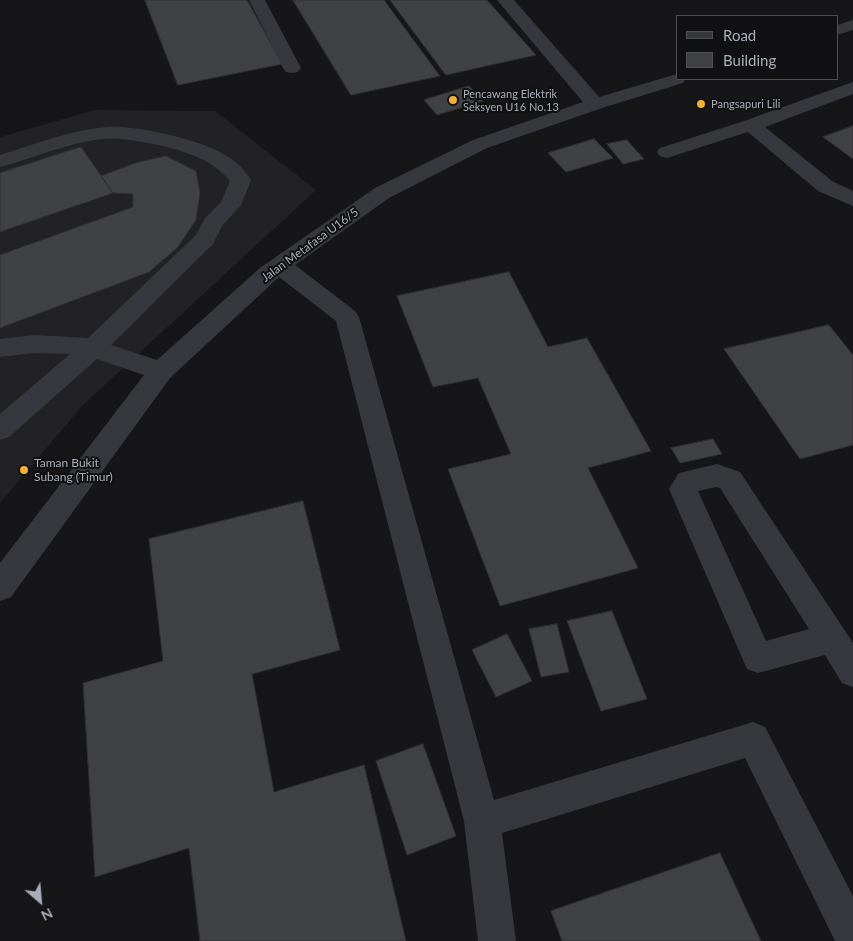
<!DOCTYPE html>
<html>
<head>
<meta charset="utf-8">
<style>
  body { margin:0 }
  #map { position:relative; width:853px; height:941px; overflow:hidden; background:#161618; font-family:Lato,sans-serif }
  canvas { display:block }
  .legend { position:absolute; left:676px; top:15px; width:162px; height:65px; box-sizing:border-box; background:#111113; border:1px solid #4d4f55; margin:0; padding:6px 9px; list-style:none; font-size:15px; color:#a8adb8 }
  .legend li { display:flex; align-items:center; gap:10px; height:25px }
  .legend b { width:25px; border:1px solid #4d4f55 }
  .north { position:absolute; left:15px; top:876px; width:50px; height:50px; -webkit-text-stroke:4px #111113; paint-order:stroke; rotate:153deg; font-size:14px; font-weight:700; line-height:20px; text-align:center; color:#a8adb8 }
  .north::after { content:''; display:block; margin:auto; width:18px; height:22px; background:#a8adb8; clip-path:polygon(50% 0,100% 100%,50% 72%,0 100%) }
</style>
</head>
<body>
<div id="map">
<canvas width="853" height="941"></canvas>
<ul class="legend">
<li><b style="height:6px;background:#37383d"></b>Road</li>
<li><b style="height:14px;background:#404145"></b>Building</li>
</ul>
<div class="north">N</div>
</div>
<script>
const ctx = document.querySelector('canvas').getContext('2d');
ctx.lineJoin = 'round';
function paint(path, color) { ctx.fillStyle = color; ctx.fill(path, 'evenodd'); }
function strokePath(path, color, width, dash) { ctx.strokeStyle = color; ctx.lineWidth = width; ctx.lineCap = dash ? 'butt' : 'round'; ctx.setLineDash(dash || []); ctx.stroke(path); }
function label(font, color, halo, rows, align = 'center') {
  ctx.font = font + ' Lato,sans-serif'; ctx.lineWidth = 4; ctx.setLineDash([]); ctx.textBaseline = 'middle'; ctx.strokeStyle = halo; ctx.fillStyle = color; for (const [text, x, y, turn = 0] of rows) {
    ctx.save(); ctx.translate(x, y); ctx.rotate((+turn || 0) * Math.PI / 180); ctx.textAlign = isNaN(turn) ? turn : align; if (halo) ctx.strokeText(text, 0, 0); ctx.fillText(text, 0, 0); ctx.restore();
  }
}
const built = new Path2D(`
  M 95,110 L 215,111 L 316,190 L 83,405 L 0,503 L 0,137 Z`);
const building = new Path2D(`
  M 145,0 L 247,0 L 282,64 L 178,85 Z
  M 293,0 L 384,0 L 440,76 L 351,95 Z
  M 390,0 L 487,0 L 536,55 L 446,75 Z
  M 469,86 L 483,101 L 437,115 L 424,100 Z
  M 853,126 L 853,159 L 823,137 Z
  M 594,139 L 613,158 L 566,172 L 548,153 Z
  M 627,140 L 644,159 L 623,164 L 607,144 Z
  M 81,147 L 113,193 L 0,232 L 0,173 Z
  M 166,156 L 196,171 L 200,193 L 196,220 L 177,248 L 149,272 L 0,328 L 0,255 L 133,207 L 133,194 L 113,193 L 101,176 L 135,163 Z
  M 509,272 L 548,347 L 587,338 L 651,451 L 588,468 L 638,568 L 500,606 L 448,469 L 511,454 L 478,378 L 433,387 L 397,296 Z
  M 829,325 L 853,355 L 853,445 L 800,459 L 724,349 Z
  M 713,439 L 722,454 L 680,463 L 671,448 Z
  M 303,501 L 340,650 L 252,674 L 274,792 L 364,765 L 406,941 L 200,941 L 189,848 L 95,877 L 83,683 L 163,661 L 149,539 Z
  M 612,611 L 647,699 L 601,711 L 567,621 Z
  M 557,624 L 569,672 L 541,677 L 529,629 Z
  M 507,634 L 532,681 L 496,697 L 472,650 Z
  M 423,744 L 456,836 L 407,855 L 376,761 Z
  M 720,853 L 761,941 L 562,941 L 551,911 Z`);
const minor = new Path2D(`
  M 249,0 L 265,0 L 301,68 L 298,72 L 292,73 L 286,72 L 283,68 Z
  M 497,0 L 514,0 L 599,97 L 677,74 L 677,79 L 686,79 L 683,83 L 602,108 L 487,148 L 389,198 L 295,265 L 355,311 L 359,317 L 494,800 L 753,722 L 765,727 L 853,896 L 853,941 L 835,941 L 745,758 L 502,833 L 516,941 L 478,941 L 464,821 L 336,321 L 279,277 L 170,378 L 11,597 L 0,601 L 0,563 L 144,375 L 97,359 L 9,437 L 0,440 L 0,414 L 70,354 L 35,353 L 0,357 L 0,339 L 35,335 L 88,338 L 196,235 L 205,218 L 221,202 L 230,181 C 214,162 195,155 171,148 C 154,144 136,140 119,139 C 78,137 38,158 0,167 L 0,155 C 35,144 71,130 108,127 C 137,125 207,141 230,158 C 238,163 246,172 251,180 L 241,205 L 222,226 L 213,244 L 111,345 L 157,360 L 260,268 L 375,188 L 473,140 L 583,102 Z
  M 853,20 L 853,30 L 837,35 L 837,25 Z
  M 853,82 L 853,94 L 765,127 L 832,181 L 853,191 L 853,206 L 818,191 L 748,132 L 667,158 L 660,156 L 657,152 L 660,148 L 744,121 Z
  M 717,464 L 740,472 L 853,643 L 853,687 L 842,683 L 825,655 L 758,673 L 747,669 L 669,489 L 679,473 ZM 716,487 L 720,488 L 809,629 L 766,641 L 698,491 Z`);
const markers = [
  [453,100,5,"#f2b134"],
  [701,104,5,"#f2b134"],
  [24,470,5,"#f2b134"]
];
const farPoinames = [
  ["Pencawang Elektrik",463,94],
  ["Seksyen U16 No.13",463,107],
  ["Pangsapuri Lili",711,104]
];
const streetNames = [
  ["Jalan Metafasa U16/5",310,245,-36]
];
const poiNames = [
  ["Taman Bukit",34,463],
  ["Subang (Timur)",34,477]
];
paint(built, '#222225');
paint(building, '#404145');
strokePath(building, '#303034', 1);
paint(minor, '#37383d');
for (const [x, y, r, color] of markers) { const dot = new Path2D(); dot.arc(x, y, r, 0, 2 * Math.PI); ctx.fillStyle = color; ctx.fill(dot); strokePath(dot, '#111113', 2); }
label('11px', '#a8adb8', '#111113', farPoinames, 'left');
label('12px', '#a8adb8', '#111113', streetNames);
label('12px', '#a8adb8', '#111113', poiNames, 'left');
</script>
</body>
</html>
